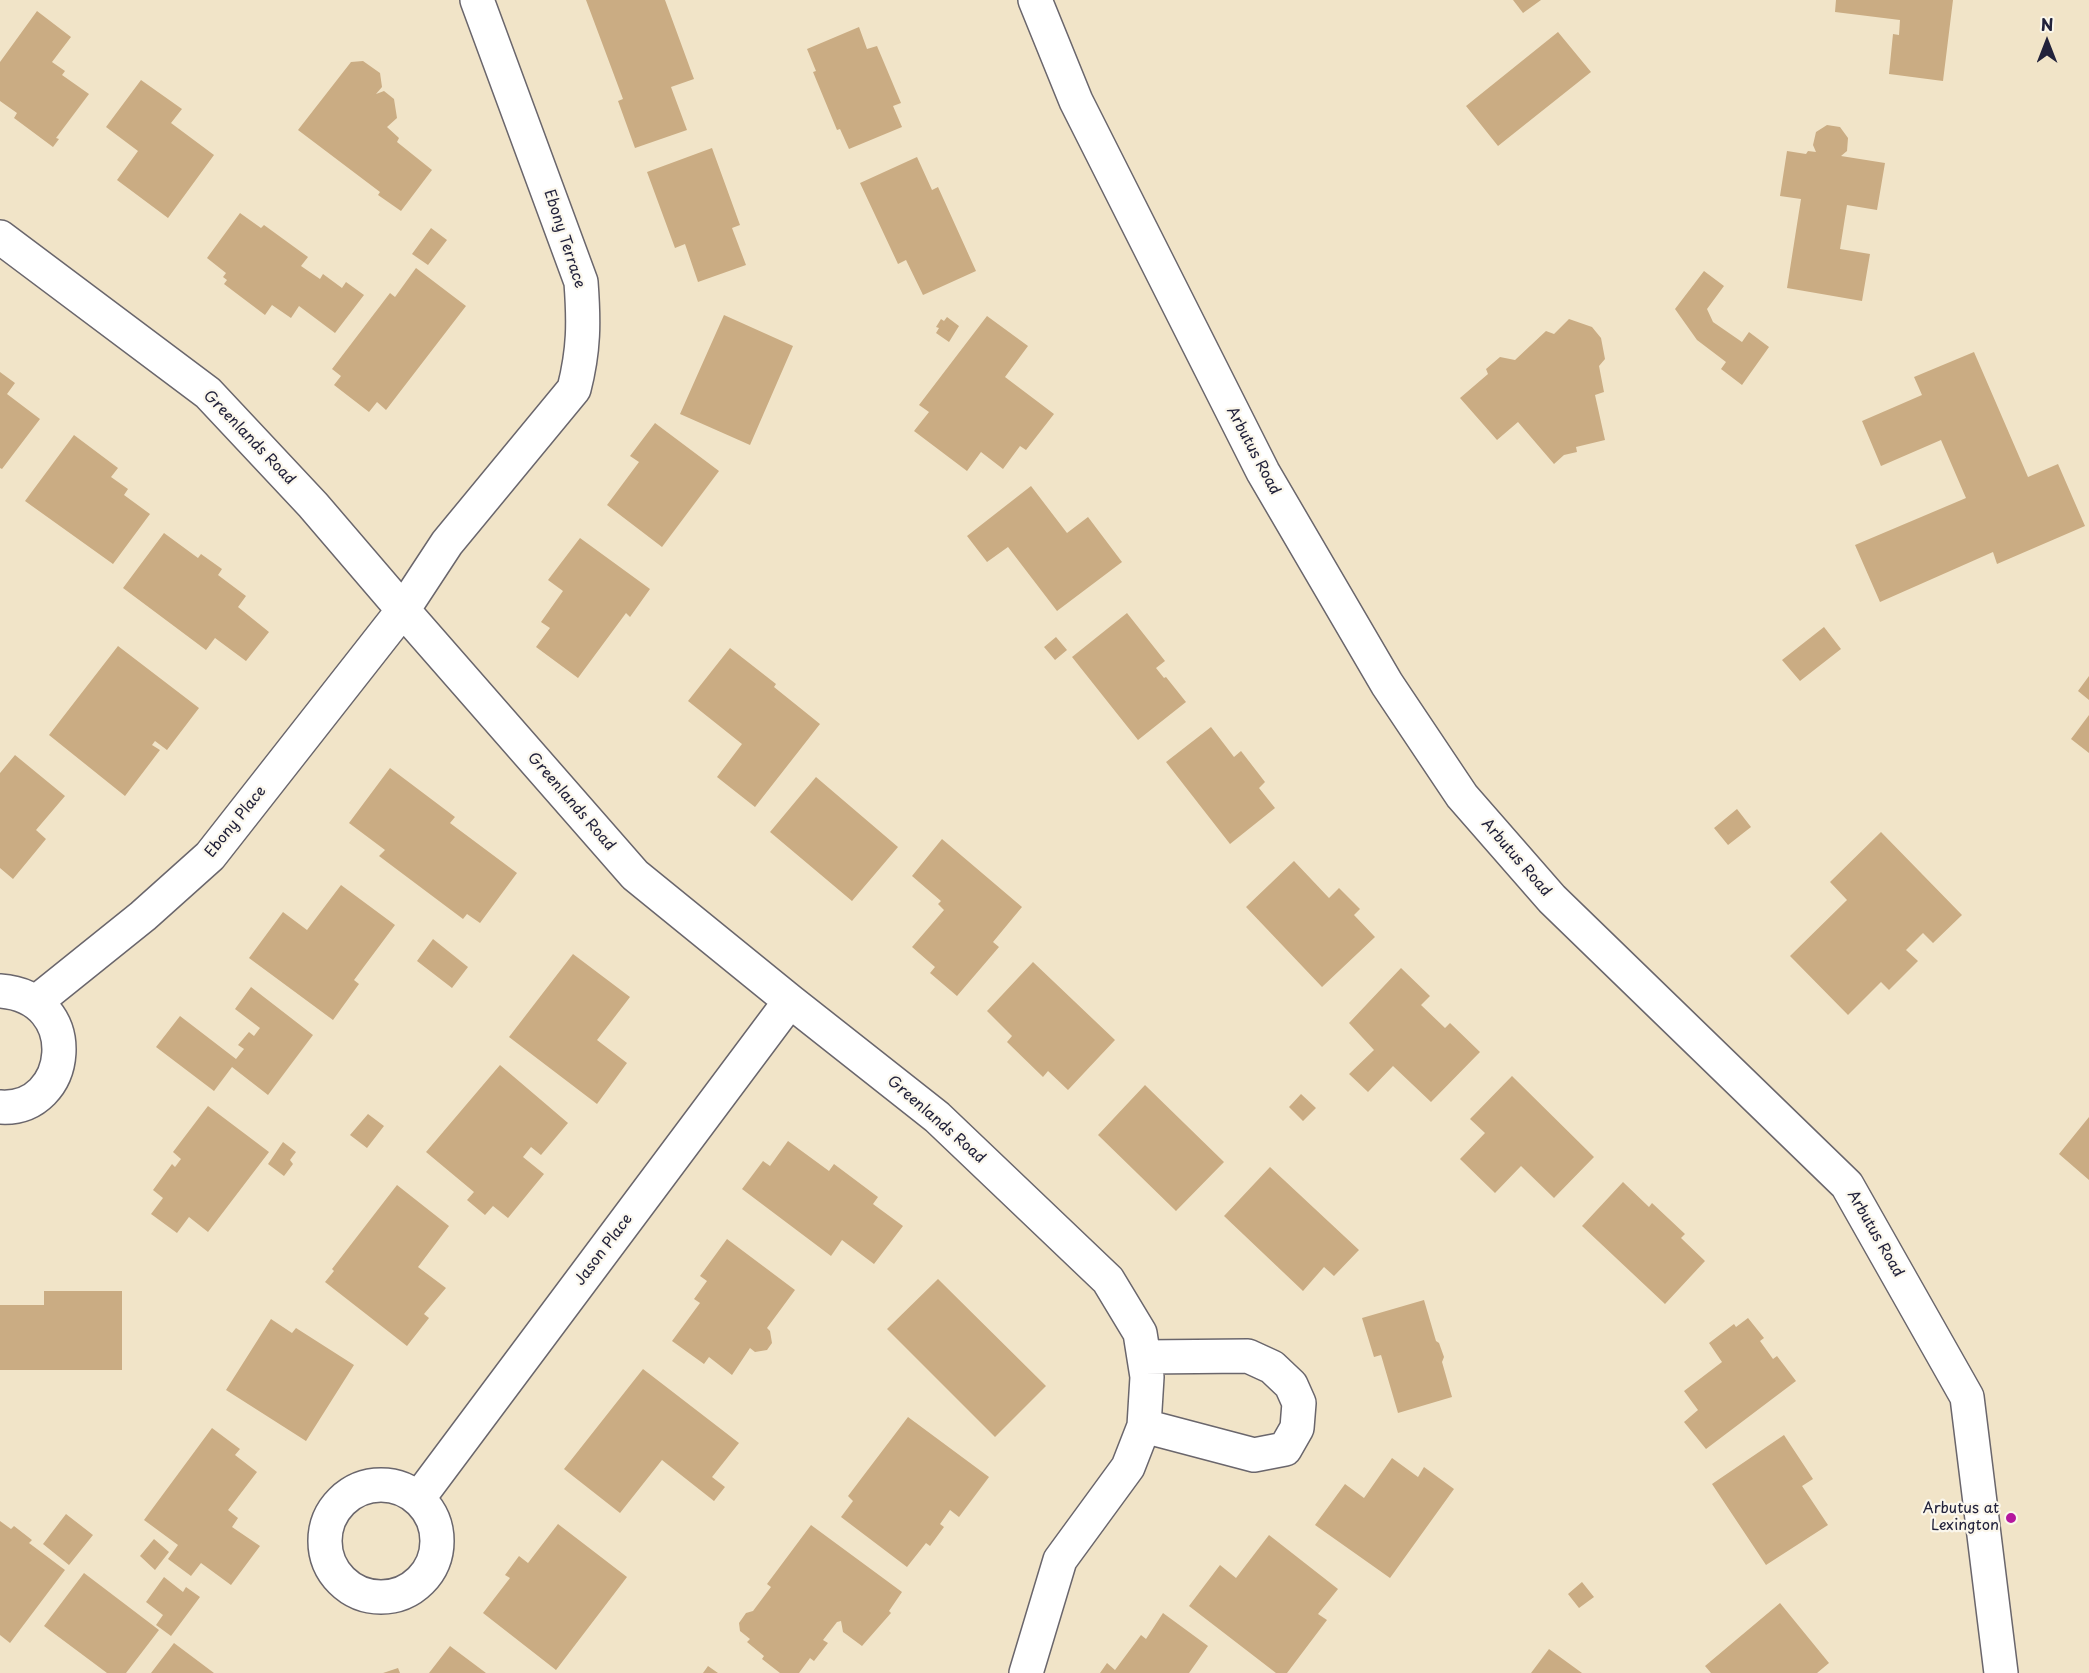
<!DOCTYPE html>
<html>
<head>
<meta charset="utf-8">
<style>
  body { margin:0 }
  #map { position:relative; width:2089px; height:1673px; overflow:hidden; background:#f1e4c8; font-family:"Playpen Sans",sans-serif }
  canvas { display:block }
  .north { position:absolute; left:2017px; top:12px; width:60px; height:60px; -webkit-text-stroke:4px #fbf7ec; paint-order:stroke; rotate:0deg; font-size:16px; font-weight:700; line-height:24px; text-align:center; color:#22223b }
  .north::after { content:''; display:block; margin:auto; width:21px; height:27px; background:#22223b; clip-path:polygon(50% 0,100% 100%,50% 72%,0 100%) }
</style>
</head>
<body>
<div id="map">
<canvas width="2089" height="1673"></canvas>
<div class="north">N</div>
</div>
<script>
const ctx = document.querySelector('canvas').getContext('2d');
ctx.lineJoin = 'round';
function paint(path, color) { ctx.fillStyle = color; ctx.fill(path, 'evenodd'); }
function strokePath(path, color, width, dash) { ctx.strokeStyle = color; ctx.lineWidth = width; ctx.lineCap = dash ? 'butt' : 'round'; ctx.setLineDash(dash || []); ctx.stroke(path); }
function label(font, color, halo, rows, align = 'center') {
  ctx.font = font + ' "Playpen Sans",sans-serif'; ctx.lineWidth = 4.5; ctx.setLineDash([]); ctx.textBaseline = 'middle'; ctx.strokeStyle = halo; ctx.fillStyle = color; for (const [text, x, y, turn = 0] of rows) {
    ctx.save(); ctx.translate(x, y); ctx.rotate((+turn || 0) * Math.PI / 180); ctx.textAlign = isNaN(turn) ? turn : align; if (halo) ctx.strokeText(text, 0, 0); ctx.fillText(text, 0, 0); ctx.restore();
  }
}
const building = new Path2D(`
  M 586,0 L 665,0 L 694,79 L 671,87 L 687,130 L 635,148 L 618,101 L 623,99 Z
  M 1513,0 L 1541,0 L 1523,13 Z
  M 1836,0 L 1953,0 L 1943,81 L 1889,74 L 1893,34 L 1899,35 L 1900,20 L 1835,12 Z
  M 37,11 L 71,37 L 52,62 L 65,71 L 62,75 L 89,94 L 56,138 L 59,139 L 53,147 L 14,118 L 17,113 L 0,101 L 0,62 Z
  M 859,27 L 867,49 L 877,46 L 901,103 L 893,106 L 902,127 L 849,149 L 840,129 L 837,130 L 813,72 L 816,71 L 807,49 Z
  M 1558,32 L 1591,72 L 1498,146 L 1466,106 Z
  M 363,61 L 380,73 L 382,87 L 376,94 L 384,91 L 394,99 L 397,118 L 387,127 L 399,138 L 397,142 L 432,170 L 401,211 L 378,195 L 380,192 L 298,130 L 351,62 Z
  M 141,80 L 182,109 L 171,123 L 214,155 L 168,218 L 117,180 L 138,151 L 106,127 Z
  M 1827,125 L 1840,127 L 1848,138 L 1847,151 L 1841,156 L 1885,163 L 1877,210 L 1847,205 L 1840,249 L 1870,254 L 1862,301 L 1787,288 L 1801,199 L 1780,196 L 1787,151 L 1806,154 L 1808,151 L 1816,152 L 1813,145 L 1816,132 Z
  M 712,148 L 740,225 L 732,228 L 746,265 L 698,282 L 685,244 L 675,248 L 647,172 Z
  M 917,157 L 932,190 L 938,187 L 976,271 L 923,295 L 906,260 L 898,264 L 860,183 Z
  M 240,213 L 261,228 L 264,225 L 308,257 L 301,266 L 320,279 L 323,274 L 342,288 L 346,282 L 364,295 L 335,333 L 299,306 L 291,318 L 272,305 L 265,315 L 224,284 L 227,280 L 223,277 L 226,273 L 207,258 Z
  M 431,228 L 447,240 L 428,265 L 412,254 Z
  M 416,268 L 466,306 L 386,410 L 377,402 L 369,412 L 334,385 L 341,376 L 332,369 L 390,293 L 395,297 Z
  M 1704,271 L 1724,286 L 1707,309 L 1713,322 L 1742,342 L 1749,332 L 1769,347 L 1742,385 L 1721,369 L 1726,362 L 1697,340 L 1675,309 Z
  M 724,315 L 793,346 L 750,445 L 680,414 Z
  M 987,316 L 1028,346 L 1005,377 L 1054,414 L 1026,450 L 1020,446 L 1003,469 L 981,452 L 967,471 L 914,431 L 929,412 L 919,405 Z
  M 947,317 L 959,326 L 949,342 L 936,333 L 939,328 L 936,327 L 941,319 L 944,321 Z
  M 1569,319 L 1592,327 L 1601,338 L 1605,359 L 1599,366 L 1604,392 L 1595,395 L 1605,440 L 1576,447 L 1577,452 L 1564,455 L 1554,464 L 1518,422 L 1497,440 L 1460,398 L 1488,374 L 1486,369 L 1500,357 L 1515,360 L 1546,331 L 1554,334 Z
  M 1974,352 L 2028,477 L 2058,464 L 2085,526 L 1997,564 L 1993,552 L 1880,602 L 1855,545 L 1966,498 L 1941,440 L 1881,466 L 1862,421 L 1922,395 L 1914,377 Z
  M 0,372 L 15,383 L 7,394 L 40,419 L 2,469 L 0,468 Z
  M 655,423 L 719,471 L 662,547 L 607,505 L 639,462 L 630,456 Z
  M 74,435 L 118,468 L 111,477 L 128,489 L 124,495 L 150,514 L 113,564 L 25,501 Z
  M 1031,486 L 1067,533 L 1088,517 L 1122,562 L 1057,611 L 1008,547 L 987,562 L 967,536 Z
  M 164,533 L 198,558 L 201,554 L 222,569 L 218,575 L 246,596 L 238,607 L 269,632 L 246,661 L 215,638 L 206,650 L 123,588 Z
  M 580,538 L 650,589 L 630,617 L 626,613 L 578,678 L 536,647 L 550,628 L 541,622 L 563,591 L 548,580 Z
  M 1127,613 L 1165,661 L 1156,668 L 1164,678 L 1166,677 L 1186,702 L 1138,740 L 1072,657 Z
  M 1824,627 L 1841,649 L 1800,681 L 1782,660 Z
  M 1056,637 L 1067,650 L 1055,660 L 1044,647 Z
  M 118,646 L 199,708 L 167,750 L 155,741 L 152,745 L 160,750 L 125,796 L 49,735 Z
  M 730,648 L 776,684 L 774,687 L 820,724 L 755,807 L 717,777 L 742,744 L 688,701 Z
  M 2089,676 L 2089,700 L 2078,691 Z
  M 2089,715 L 2089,753 L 2071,739 Z
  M 1211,727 L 1234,757 L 1241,751 L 1265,782 L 1259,788 L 1275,808 L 1230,844 L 1166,762 Z
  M 15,755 L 65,796 L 36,830 L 46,839 L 13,879 L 0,868 L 0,773 Z
  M 390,768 L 455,817 L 450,823 L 517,873 L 480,923 L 467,914 L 463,919 L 379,856 L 385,850 L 349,823 Z
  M 816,777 L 898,847 L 852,901 L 770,832 Z
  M 1737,809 L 1751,827 L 1728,845 L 1714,828 Z
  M 1881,832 L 1962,915 L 1933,943 L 1923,933 L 1906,950 L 1918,961 L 1889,990 L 1881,982 L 1848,1015 L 1790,956 L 1847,900 L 1830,882 Z
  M 942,839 L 1022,907 L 993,942 L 999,947 L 957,996 L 930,973 L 935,967 L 912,947 L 944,910 L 938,904 L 941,901 L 912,876 Z
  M 1294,861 L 1329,898 L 1339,888 L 1360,909 L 1354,915 L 1375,937 L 1322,987 L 1246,907 Z
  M 341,885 L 395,925 L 354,980 L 359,984 L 333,1020 L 249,958 L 283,912 L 307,930 Z
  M 433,939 L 468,967 L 452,988 L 417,961 Z
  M 573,954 L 630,997 L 597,1040 L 627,1063 L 597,1104 L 509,1037 Z
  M 1033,962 L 1115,1040 L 1068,1090 L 1048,1071 L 1043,1077 L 1007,1042 L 1012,1036 L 987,1011 Z
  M 1401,968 L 1430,996 L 1421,1005 L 1445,1028 L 1450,1023 L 1480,1052 L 1431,1102 L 1393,1066 L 1368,1092 L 1349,1074 L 1374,1050 L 1349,1023 Z
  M 251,987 L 313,1035 L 268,1095 L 232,1067 L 214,1091 L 156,1047 L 180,1016 L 236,1059 L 244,1049 L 238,1045 L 249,1032 L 254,1036 L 260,1028 L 235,1009 Z
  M 500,1065 L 568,1123 L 541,1155 L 531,1147 L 523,1157 L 544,1174 L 508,1218 L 493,1206 L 485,1215 L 467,1200 L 474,1192 L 426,1152 Z
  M 1512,1076 L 1594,1157 L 1554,1198 L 1521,1166 L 1495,1193 L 1460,1159 L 1485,1133 L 1470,1119 Z
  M 1145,1085 L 1224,1162 L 1176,1211 L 1098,1135 Z
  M 1301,1094 L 1316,1108 L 1303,1121 L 1289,1107 Z
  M 208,1106 L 269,1152 L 208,1232 L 189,1217 L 177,1233 L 151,1214 L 163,1198 L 153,1190 L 172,1164 L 175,1167 L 181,1159 L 173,1152 Z
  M 368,1114 L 384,1126 L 367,1148 L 350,1135 Z
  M 2089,1117 L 2089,1180 L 2059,1154 Z
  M 788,1141 L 829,1171 L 834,1164 L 878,1197 L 873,1204 L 903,1226 L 874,1264 L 842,1240 L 831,1256 L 742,1189 L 763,1161 L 770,1166 Z
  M 283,1142 L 296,1152 L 290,1160 L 293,1164 L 284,1176 L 268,1164 Z
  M 1270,1167 L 1359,1250 L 1334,1276 L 1324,1267 L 1303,1291 L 1224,1216 Z
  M 1623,1182 L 1649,1207 L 1652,1203 L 1685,1234 L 1681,1238 L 1705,1261 L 1665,1304 L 1582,1226 Z
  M 397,1185 L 449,1226 L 418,1267 L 446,1288 L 424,1314 L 429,1318 L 407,1346 L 325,1282 L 334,1271 L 332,1269 Z
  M 727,1239 L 795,1290 L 767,1328 L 770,1331 L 772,1343 L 767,1350 L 755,1352 L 750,1348 L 732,1375 L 709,1357 L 704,1364 L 672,1341 L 700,1303 L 694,1299 L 707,1281 L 700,1276 Z
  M 938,1279 L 1046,1386 L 995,1437 L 887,1329 Z
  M 44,1291 L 122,1291 L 122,1370 L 0,1370 L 0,1305 L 44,1305 Z
  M 1424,1300 L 1436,1341 L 1439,1343 L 1444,1357 L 1442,1362 L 1452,1397 L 1398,1413 L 1381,1355 L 1374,1357 L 1362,1318 Z
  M 1748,1318 L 1764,1338 L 1760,1341 L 1773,1359 L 1777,1356 L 1796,1381 L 1706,1449 L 1684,1422 L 1698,1410 L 1684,1391 L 1722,1362 L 1709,1343 L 1734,1324 L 1736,1327 Z
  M 271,1319 L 292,1333 L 296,1328 L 354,1365 L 306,1441 L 226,1390 Z
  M 643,1369 L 739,1443 L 712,1477 L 725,1487 L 714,1501 L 662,1460 L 620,1513 L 564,1469 Z
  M 908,1417 L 989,1477 L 959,1517 L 950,1510 L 940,1524 L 944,1527 L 930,1546 L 926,1543 L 907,1567 L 841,1517 L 853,1501 L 848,1496 Z
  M 212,1428 L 240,1449 L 235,1455 L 257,1472 L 228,1510 L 238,1518 L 232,1527 L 260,1546 L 231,1585 L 201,1563 L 191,1576 L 168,1559 L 178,1545 L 144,1520 Z
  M 1784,1435 L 1813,1479 L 1802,1486 L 1828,1525 L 1766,1565 L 1712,1484 Z
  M 1392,1458 L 1418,1477 L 1424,1467 L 1454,1489 L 1390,1578 L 1315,1525 L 1345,1484 L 1364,1498 Z
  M 66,1514 L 93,1535 L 69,1565 L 43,1544 Z
  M 0,1521 L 11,1529 L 14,1526 L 32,1540 L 29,1543 L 65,1570 L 10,1643 L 0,1635 Z
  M 558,1524 L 627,1577 L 556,1670 L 483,1613 L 510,1578 L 505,1575 L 519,1556 L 528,1563 Z
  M 811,1525 L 902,1592 L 889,1611 L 891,1613 L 862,1646 L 843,1632 L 841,1621 L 837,1622 L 823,1640 L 828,1643 L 814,1661 L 810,1658 L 799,1673 L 780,1673 L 762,1659 L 764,1656 L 747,1642 L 750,1639 L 740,1631 L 739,1623 L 746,1613 L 753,1611 L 771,1587 L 767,1584 Z
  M 1269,1535 L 1338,1589 L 1318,1614 L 1327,1620 L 1287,1673 L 1276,1673 L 1189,1606 L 1220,1565 L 1236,1578 Z
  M 154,1539 L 169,1552 L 155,1570 L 140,1556 Z
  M 84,1573 L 159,1630 L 126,1673 L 107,1673 L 44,1626 Z
  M 164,1577 L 183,1592 L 186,1587 L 200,1597 L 171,1636 L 156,1625 L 163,1615 L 146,1602 Z
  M 1582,1582 L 1594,1597 L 1579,1608 L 1568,1594 Z
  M 1780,1603 L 1829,1663 L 1817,1673 L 1711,1673 L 1705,1666 Z
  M 1163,1613 L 1208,1646 L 1189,1673 L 1100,1673 L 1107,1663 L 1115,1670 L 1141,1635 L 1146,1639 Z
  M 174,1643 L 214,1673 L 151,1673 Z
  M 450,1646 L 486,1673 L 429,1673 Z
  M 1549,1649 L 1582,1673 L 1531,1673 Z
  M 708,1666 L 718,1673 L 703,1673 Z
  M 398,1668 L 400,1673 L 383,1673 Z`);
const street = new Path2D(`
  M 0,237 L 208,393 L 313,505 L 403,610 L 635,875 L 790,1001 L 937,1117 L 1108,1280 L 1140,1333 L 1147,1377 L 1144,1426 L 1128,1467 L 1060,1560 L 1026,1673
  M 0,991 C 85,997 72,1112 0,1107
  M 36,1002 L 143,916 L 210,856 L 403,610 L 447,543 L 574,389 C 584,350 584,322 581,282 L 477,0
  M 1144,1357 L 1248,1356 L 1272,1367 L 1291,1385 L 1299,1403 L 1297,1428 L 1285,1449 L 1254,1455 L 1144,1426
  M325 1541a56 56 0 1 1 112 0a56 56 0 1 1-112 0Z
  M 418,1499 L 790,1001`);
const secondary = new Path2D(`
  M 1035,0 L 1076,101 L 1263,472 L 1387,684 L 1462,796 L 1552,899 L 1847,1185 L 1967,1397 L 2001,1673`);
const markers = [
  [2011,1518,6,"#b5179e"]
];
const streetNames = [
  ["Ebony Terrace",564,239,72],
  ["Greenlands Road",249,438,46],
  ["Arbutus Road",1253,451,62],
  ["Greenlands Road",571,802,49],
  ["Ebony Place",236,822,-51],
  ["Arbutus Road",1516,858,49],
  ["Greenlands Road",936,1120,41],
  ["Arbutus Road",1875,1234,60],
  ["Jason Place",604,1250,-53]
];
const poiNames = [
  ["Arbutus at",1999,1509],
  ["Lexington",1999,1526]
];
paint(building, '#caac83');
strokePath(street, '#6a666c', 36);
strokePath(secondary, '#6a666c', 36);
strokePath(street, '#fff', 33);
strokePath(secondary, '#fff', 33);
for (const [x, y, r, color] of markers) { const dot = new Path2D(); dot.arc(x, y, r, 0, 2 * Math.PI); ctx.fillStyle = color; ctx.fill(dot); strokePath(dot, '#fbf7ec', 2); }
label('15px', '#22223b', '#fbf7ec', streetNames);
label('15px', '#22223b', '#fbf7ec', poiNames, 'right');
</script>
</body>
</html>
